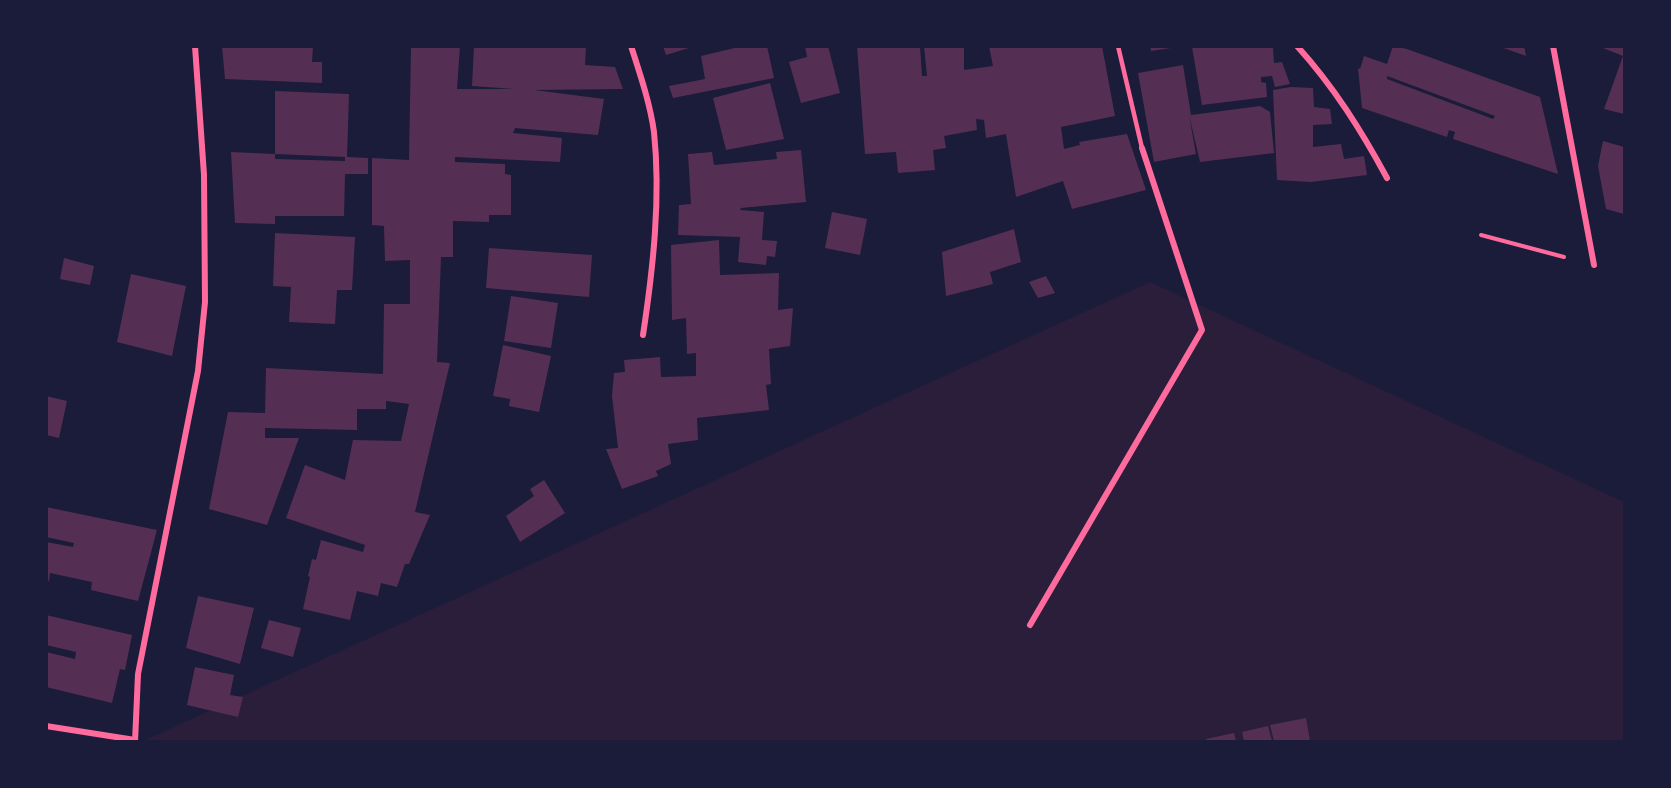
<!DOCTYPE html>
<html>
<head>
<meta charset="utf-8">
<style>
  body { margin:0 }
  #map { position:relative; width:1671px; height:788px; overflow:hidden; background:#1b1b3a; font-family:"Asap Condensed",sans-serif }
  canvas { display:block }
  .frame { position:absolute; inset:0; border:48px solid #1b1b3a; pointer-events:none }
</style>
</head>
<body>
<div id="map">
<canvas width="1671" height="788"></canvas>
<div class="frame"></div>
</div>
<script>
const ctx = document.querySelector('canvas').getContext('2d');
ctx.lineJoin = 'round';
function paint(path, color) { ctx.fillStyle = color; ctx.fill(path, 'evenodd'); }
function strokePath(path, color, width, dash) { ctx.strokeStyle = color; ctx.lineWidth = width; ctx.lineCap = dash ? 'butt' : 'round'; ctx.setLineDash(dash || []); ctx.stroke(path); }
const green = new Path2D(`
  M 1150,282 L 1624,502 L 1624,741 L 141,742 Z`);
const building = new Path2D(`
  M 222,46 L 313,46 L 312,62 L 322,62 L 322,83 L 225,79 Z
  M 411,46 L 460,46 L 457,89 L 514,89 L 472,86 L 474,46 L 586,46 L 585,65 L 615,67 L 623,89 L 534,90 L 604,99 L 598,135 L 515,128 L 513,133 L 562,138 L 560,162 L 455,157 L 455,162 L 505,164 L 505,174 L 511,175 L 511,215 L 489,215 L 489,222 L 453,221 L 453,257 L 441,257 L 437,362 L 450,363 L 415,512 L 430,515 L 409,564 L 405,564 L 397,587 L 381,583 L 378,596 L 357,591 L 350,620 L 303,609 L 310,577 L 308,576 L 312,559 L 316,560 L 321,540 L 363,552 L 365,545 L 286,518 L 305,465 L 345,480 L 353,440 L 401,441 L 409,404 L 386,401 L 386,409 L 357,409 L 357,430 L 265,428 L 265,438 L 299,438 L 267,525 L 209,509 L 228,412 L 265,413 L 266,368 L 383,374 L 384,304 L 410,304 L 410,260 L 385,261 L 384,226 L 372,225 L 372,158 L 409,160 Z
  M 663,46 L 691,46 L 692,47 L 666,55 Z
  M 743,46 L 767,46 L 774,78 L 673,98 L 669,86 L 705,79 L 701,56 Z
  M 805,46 L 828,46 L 840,93 L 801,103 L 789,62 L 807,57 Z
  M 857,46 L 920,46 L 922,76 L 927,76 L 924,46 L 964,46 L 964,70 L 993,66 L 989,46 L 1102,46 L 1115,116 L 1061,127 L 1064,149 L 1080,145 L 1079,142 L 1127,134 L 1146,190 L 1072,209 L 1063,181 L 1016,197 L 1006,134 L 986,138 L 984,120 L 976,119 L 977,130 L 944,136 L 946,148 L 933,150 L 935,170 L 898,173 L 896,152 L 865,154 Z
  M 1150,46 L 1171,46 L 1171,48 L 1151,51 Z
  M 1256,46 L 1273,47 L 1274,63 L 1282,62 L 1290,84 L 1275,87 L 1272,76 L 1261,77 L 1261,82 L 1266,83 L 1267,97 L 1202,105 L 1192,47 Z
  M 1393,46 L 1407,49 L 1540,97 L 1558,174 L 1453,139 L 1455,132 L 1449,130 L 1447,137 L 1362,108 L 1358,68 L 1360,69 L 1364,56 L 1387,64 ZM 1387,76 L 1495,116 L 1493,119 L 1387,79 Z
  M 1501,46 L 1524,46 L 1526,56 L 1501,47 Z
  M 1598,46 L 1624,46 L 1624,114 L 1604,109 L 1623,56 Z
  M 1183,65 L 1191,115 L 1260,106 L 1270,112 L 1274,153 L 1200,162 L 1189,115 L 1196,154 L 1154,162 L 1138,73 Z
  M 770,83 L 784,139 L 726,150 L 713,98 Z
  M 1291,87 L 1313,88 L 1314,107 L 1330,109 L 1332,124 L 1313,125 L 1313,147 L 1341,144 L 1344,159 L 1364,156 L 1367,175 L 1311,182 L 1277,180 L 1273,90 Z
  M 275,91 L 349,94 L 347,157 L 368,158 L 368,174 L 345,174 L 344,216 L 275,216 L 275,224 L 235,223 L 231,152 L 275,154 L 275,159 L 345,161 L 345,157 L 275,154 Z
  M 1603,141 L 1624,147 L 1624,214 L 1606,209 L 1598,166 Z
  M 801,150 L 806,202 L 741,208 L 740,210 L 764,212 L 762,240 L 777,241 L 775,257 L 767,256 L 766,265 L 738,262 L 740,237 L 678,235 L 679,205 L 691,204 L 688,154 L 712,152 L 714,165 L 777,159 L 776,152 Z
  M 832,212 L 867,219 L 860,255 L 825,248 Z
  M 1014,229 L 1021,262 L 990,272 L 993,284 L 946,296 L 942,252 Z
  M 275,233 L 355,237 L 352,290 L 337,290 L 335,324 L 289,322 L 291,287 L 273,286 Z
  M 719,240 L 720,275 L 779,273 L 778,310 L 793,308 L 790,346 L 769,349 L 771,384 L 766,385 L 769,410 L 697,418 L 698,440 L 668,444 L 671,464 L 656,471 L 658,476 L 622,489 L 606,449 L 618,448 L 612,396 L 614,373 L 625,372 L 624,360 L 660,357 L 661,377 L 696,376 L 696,353 L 687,354 L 686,318 L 672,320 L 671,245 Z
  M 489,248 L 592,255 L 589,297 L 486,288 Z
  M 64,258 L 94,266 L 90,285 L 60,279 Z
  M 131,274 L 186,286 L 172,356 L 117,342 Z
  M 1046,276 L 1055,293 L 1038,298 L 1029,282 Z
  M 511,296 L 558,303 L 551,348 L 504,341 Z
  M 503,345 L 551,356 L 539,412 L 509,406 L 510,399 L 493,396 Z
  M 46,396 L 67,401 L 59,438 L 46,435 Z
  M 544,480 L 565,513 L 520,542 L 506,516 L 534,496 L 530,489 Z
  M 46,507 L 157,530 L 138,601 L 91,590 L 92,582 L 50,573 L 49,581 L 46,580 L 46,542 L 73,547 L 74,543 L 46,537 Z
  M 198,596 L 254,608 L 240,664 L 186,648 Z
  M 46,615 L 132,635 L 125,670 L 120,669 L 112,703 L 46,687 L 46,652 L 75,659 L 76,652 L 46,645 Z
  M 269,620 L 301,628 L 293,657 L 261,648 Z
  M 195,667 L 234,675 L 230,695 L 243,697 L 238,717 L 187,705 Z
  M 1306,718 L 1310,741 L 1274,741 L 1270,725 Z
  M 1268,726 L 1272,741 L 1244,741 L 1242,732 Z
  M 1234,733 L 1236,741 L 1206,741 L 1206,739 Z`);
const path = new Path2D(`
  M 1481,235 L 1564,257`);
const service = new Path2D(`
  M 1118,46 L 1142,148`);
const minor = new Path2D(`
  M 631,46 C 640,74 650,103 654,132 C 661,198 653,269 643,335
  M 1297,46 C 1334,87 1361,130 1387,178
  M 1553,46 L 1594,265
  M 1030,625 L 1202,330 L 1142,148
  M 46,726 L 135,740
  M 135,742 L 138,674 L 198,371 L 205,302 L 204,175 L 195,46`);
paint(green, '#2a1e3b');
paint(building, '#542f53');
strokePath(path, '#ff6b9d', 4);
strokePath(service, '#ff6b9d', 4.5);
strokePath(minor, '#ff6b9d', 6);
</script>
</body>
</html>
